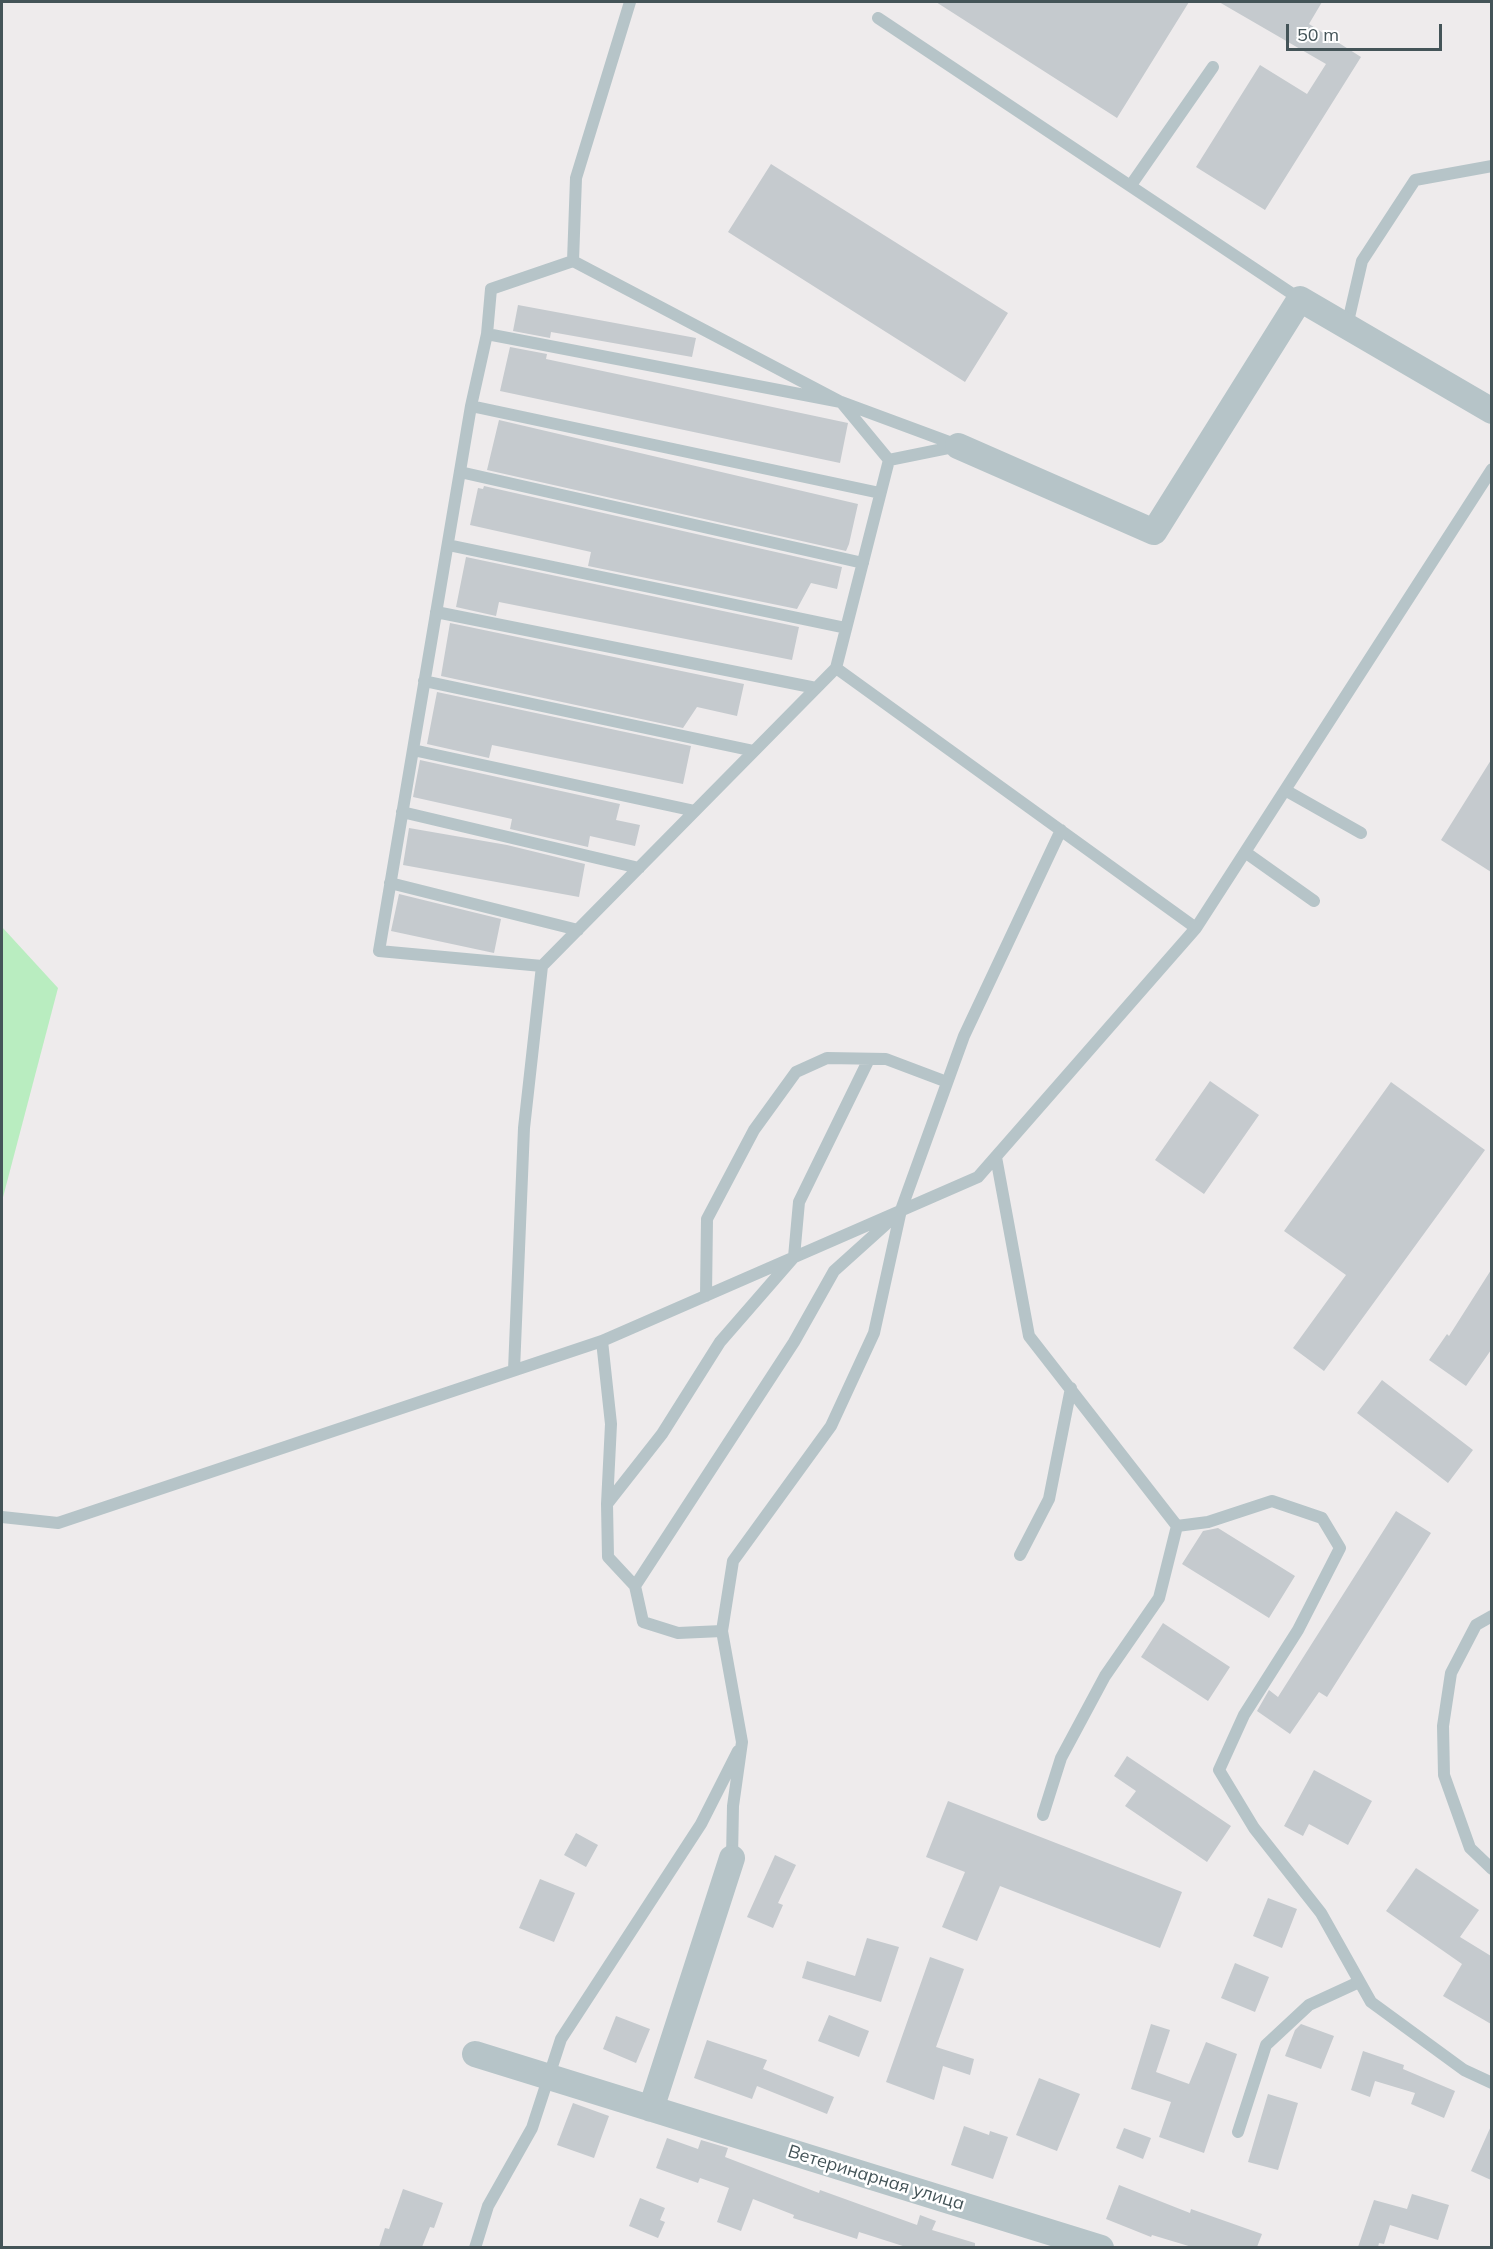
<!DOCTYPE html>
<html>
<head>
<meta charset="utf-8">
<style>
  body { margin:0 }
  #map { position:relative; width:1493px; height:2249px; overflow:hidden; background:#eeebec; font-family:Mulish,sans-serif }
  canvas { display:block }
  .frame { position:absolute; inset:0; border:3px solid #445458; pointer-events:none }
  .scale { position:absolute; left:1286px; top:24px; width:156px; height:27px; box-sizing:border-box; border:3px solid #445458; border-top:0; padding-left:8px; font-size:18px; line-height:21px; white-space:nowrap; color:#445458; -webkit-text-stroke:4px #fff; paint-order:stroke }
</style>
</head>
<body>
<div id="map">
<canvas width="1493" height="2249"></canvas>
<div class="frame"></div>
<div class="scale">50 m</div>
</div>
<script>
const ctx = document.querySelector('canvas').getContext('2d');
ctx.lineJoin = 'round';
function paint(path, color) { ctx.fillStyle = color; ctx.fill(path, 'evenodd'); }
function strokePath(path, color, width, dash) { ctx.strokeStyle = color; ctx.lineWidth = width; ctx.lineCap = dash ? 'butt' : 'round'; ctx.setLineDash(dash || []); ctx.stroke(path); }
function label(font, color, halo, rows, align = 'center') {
  ctx.font = font + ' Mulish,sans-serif'; ctx.lineWidth = 5; ctx.setLineDash([]); ctx.textBaseline = 'middle'; ctx.strokeStyle = halo; ctx.fillStyle = color; for (const [text, x, y, turn = 0] of rows) {
    ctx.save(); ctx.translate(x, y); ctx.rotate((+turn || 0) * Math.PI / 180); ctx.textAlign = isNaN(turn) ? turn : align; if (halo) ctx.strokeText(text, 0, 0); ctx.fillText(text, 0, 0); ctx.restore();
  }
}
const green = new Path2D(`
  M 2,927 L 58,988 L 2,1201 Z`);
const building = new Path2D(`
  M 936,2 L 1189,2 L 1117,118 Z
  M 1219,2 L 1322,2 L 1309,24 L 1361,57 L 1265,210 L 1196,167 L 1260,65 L 1307,94 L 1326,64 Z
  M 771,164 L 1008,313 L 965,382 L 728,232 Z
  M 518,305 L 696,338 L 692,357 L 551,332 L 550,338 L 513,331 Z
  M 510,347 L 547,354 L 546,359 L 848,423 L 840,463 L 500,391 Z
  M 499,420 L 858,504 L 849,544 L 846,551 L 487,470 Z
  M 484,486 L 842,567 L 837,589 L 811,583 L 797,609 L 588,566 L 591,552 L 470,525 L 478,488 L 483,489 Z
  M 466,557 L 799,627 L 792,660 L 499,602 L 496,616 L 456,607 Z
  M 450,623 L 744,684 L 737,716 L 697,707 L 683,728 L 441,676 Z
  M 437,692 L 691,746 L 683,784 L 492,745 L 489,758 L 427,744 Z
  M 420,760 L 620,804 L 616,820 L 640,825 L 635,846 L 590,836 L 588,847 L 510,829 L 512,819 L 413,797 Z
  M 1491,760 L 1491,872 L 1441,840 Z
  M 409,828 L 507,845 L 585,864 L 579,897 L 403,865 Z
  M 399,894 L 501,919 L 494,953 L 391,931 Z
  M 1210,1081 L 1259,1115 L 1204,1194 L 1155,1160 Z
  M 1391,1082 L 1485,1150 L 1324,1371 L 1293,1348 L 1346,1275 L 1284,1231 Z
  M 1491,1270 L 1491,1350 L 1466,1386 L 1429,1360 L 1447,1334 L 1449,1336 Z
  M 1382,1380 L 1473,1450 L 1448,1483 L 1357,1413 Z
  M 1396,1511 L 1431,1533 L 1327,1697 L 1319,1692 L 1290,1734 L 1257,1711 L 1269,1690 L 1278,1697 Z
  M 1218,1528 L 1295,1576 L 1269,1618 L 1182,1564 L 1203,1531 Z
  M 1163,1623 L 1230,1667 L 1208,1701 L 1141,1657 Z
  M 1127,1756 L 1231,1826 L 1207,1862 L 1125,1806 L 1136,1791 L 1114,1776 Z
  M 1314,1770 L 1372,1801 L 1348,1845 L 1309,1824 L 1303,1836 L 1284,1826 Z
  M 948,1801 L 1182,1892 L 1160,1948 L 1000,1886 L 977,1941 L 942,1927 L 965,1872 L 926,1857 Z
  M 576,1833 L 598,1845 L 586,1867 L 564,1855 Z
  M 775,1855 L 796,1865 L 778,1903 L 783,1905 L 773,1928 L 747,1917 Z
  M 1416,1868 L 1479,1910 L 1460,1937 L 1491,1956 L 1491,2024 L 1443,1996 L 1462,1964 L 1386,1911 Z
  M 540,1879 L 575,1893 L 554,1942 L 519,1928 Z
  M 1268,1898 L 1297,1909 L 1282,1948 L 1253,1936 Z
  M 867,1938 L 899,1947 L 881,2002 L 802,1978 L 807,1961 L 855,1976 Z
  M 930,1957 L 964,1969 L 936,2047 L 974,2059 L 970,2075 L 943,2066 L 934,2100 L 886,2082 Z
  M 1235,1963 L 1269,1977 L 1255,2012 L 1221,1998 Z
  M 829,2015 L 869,2031 L 859,2057 L 818,2041 Z
  M 616,2016 L 650,2029 L 636,2063 L 603,2049 Z
  M 1151,2024 L 1170,2030 L 1156,2072 L 1189,2084 L 1206,2042 L 1237,2054 L 1204,2153 L 1159,2137 L 1171,2102 L 1131,2089 Z
  M 1301,2024 L 1334,2036 L 1321,2069 L 1285,2056 L 1295,2030 Z
  M 707,2040 L 767,2060 L 763,2069 L 834,2097 L 827,2114 L 757,2086 L 752,2099 L 694,2078 Z
  M 1363,2051 L 1404,2065 L 1403,2069 L 1455,2091 L 1444,2118 L 1411,2104 L 1415,2093 L 1375,2081 L 1370,2097 L 1351,2090 Z
  M 1039,2078 L 1080,2094 L 1057,2151 L 1016,2135 Z
  M 1268,2094 L 1298,2103 L 1278,2170 L 1248,2162 Z
  M 573,2103 L 609,2116 L 594,2158 L 557,2145 Z
  M 964,2126 L 989,2135 L 990,2131 L 1008,2137 L 993,2179 L 951,2165 Z
  M 1491,2126 L 1491,2180 L 1471,2171 Z
  M 1124,2128 L 1151,2138 L 1143,2159 L 1116,2148 Z
  M 667,2138 L 698,2149 L 701,2140 L 728,2148 L 725,2157 L 819,2193 L 820,2190 L 917,2225 L 920,2215 L 936,2221 L 932,2230 L 975,2243 L 975,2247 L 906,2247 L 859,2232 L 857,2239 L 793,2218 L 794,2215 L 753,2199 L 741,2231 L 717,2222 L 729,2188 L 700,2178 L 698,2183 L 656,2168 Z
  M 1119,2185 L 1190,2213 L 1191,2209 L 1262,2234 L 1257,2247 L 1192,2247 L 1152,2235 L 1151,2237 L 1106,2219 Z
  M 403,2189 L 443,2203 L 434,2228 L 430,2227 L 422,2247 L 379,2247 L 385,2228 L 389,2229 Z
  M 1412,2194 L 1449,2205 L 1438,2240 L 1390,2225 L 1384,2244 L 1379,2243 L 1378,2247 L 1358,2247 L 1374,2200 L 1407,2209 Z
  M 640,2198 L 665,2208 L 660,2220 L 665,2222 L 658,2238 L 629,2226 Z`);
const lane = new Path2D(`
  M 630,2 L 576,178 L 573,261 L 491,289 L 487,334 L 471,406 L 379,951 L 542,966 L 836,668
  M 878,18 L 1300,299
  M 1131,185 L 1213,67
  M 573,261 L 841,402 L 957,445
  M 1347,326 L 1362,261 L 1415,180 L 1492,166
  M 487,334 L 841,402 L 889,460
  M 471,406 L 880,493
  M 958,446 L 889,460 L 836,668 L 1196,928
  M 460,472 L 863,563
  M 448,545 L 846,628
  M 436,612 L 816,688
  M 424,681 L 754,751
  M 413,750 L 695,811
  M 1285,790 L 1361,833
  M 402,812 L 639,868
  M 1245,852 L 1314,901
  M 390,883 L 578,930
  M 996,1157 L 1029,1336 L 1177,1526 L 1208,1522 L 1272,1501 L 1322,1518 L 1340,1548 L 1298,1630 L 1244,1715 L 1219,1770 L 1254,1828 L 1321,1913 L 1371,2002 L 1464,2070 L 1492,2083
  M 706,1296 L 707,1219 L 754,1130 L 796,1072 L 827,1058 L 886,1059 L 947,1082
  M 602,1341 L 611,1424 L 607,1504
  M 514,1370 L 524,1128 L 542,966
  M 2,1517 L 58,1523 L 602,1341 L 978,1177 L 1196,928 L 1492,469
  M 1020,1555 L 1049,1499 L 1071,1388
  M 635,1586 L 608,1557 L 607,1504 L 662,1434 L 720,1342 L 794,1257 L 799,1202 L 869,1059
  M 1492,1616 L 1476,1625 L 1451,1673 L 1443,1726 L 1444,1775 L 1470,1848 L 1492,1869
  M 722,1631 L 678,1633 L 643,1622 L 635,1586 L 794,1342 L 834,1271 L 894,1217
  M 1043,1815 L 1061,1758 L 1105,1676 L 1159,1598 L 1177,1526
  M 732,1858 L 733,1806 L 742,1742 L 722,1631 L 733,1561 L 831,1426 L 874,1333 L 901,1210 L 964,1036 L 1061,830
  M 1238,2132 L 1266,2045 L 1309,2005 L 1359,1982
  M 475,2248 L 488,2206 L 532,2128 L 561,2039 L 701,1824 L 738,1751`);
const street = new Path2D(`
  M 958,446 L 1154,532 L 1300,299 L 1492,411
  M 475,2054 L 1101,2248
  M 651,2109 L 732,1858`);
const streetNames = [
  ["Ветеринарная улица",876,2178,17]
];
paint(green, '#b9edc0');
paint(building, '#c5cace');
strokePath(lane, '#b6c4c8', 12);
strokePath(street, '#b6c4c8', 26);
label('18px', '#445458', '#fff', streetNames);
</script>
</body>
</html>
